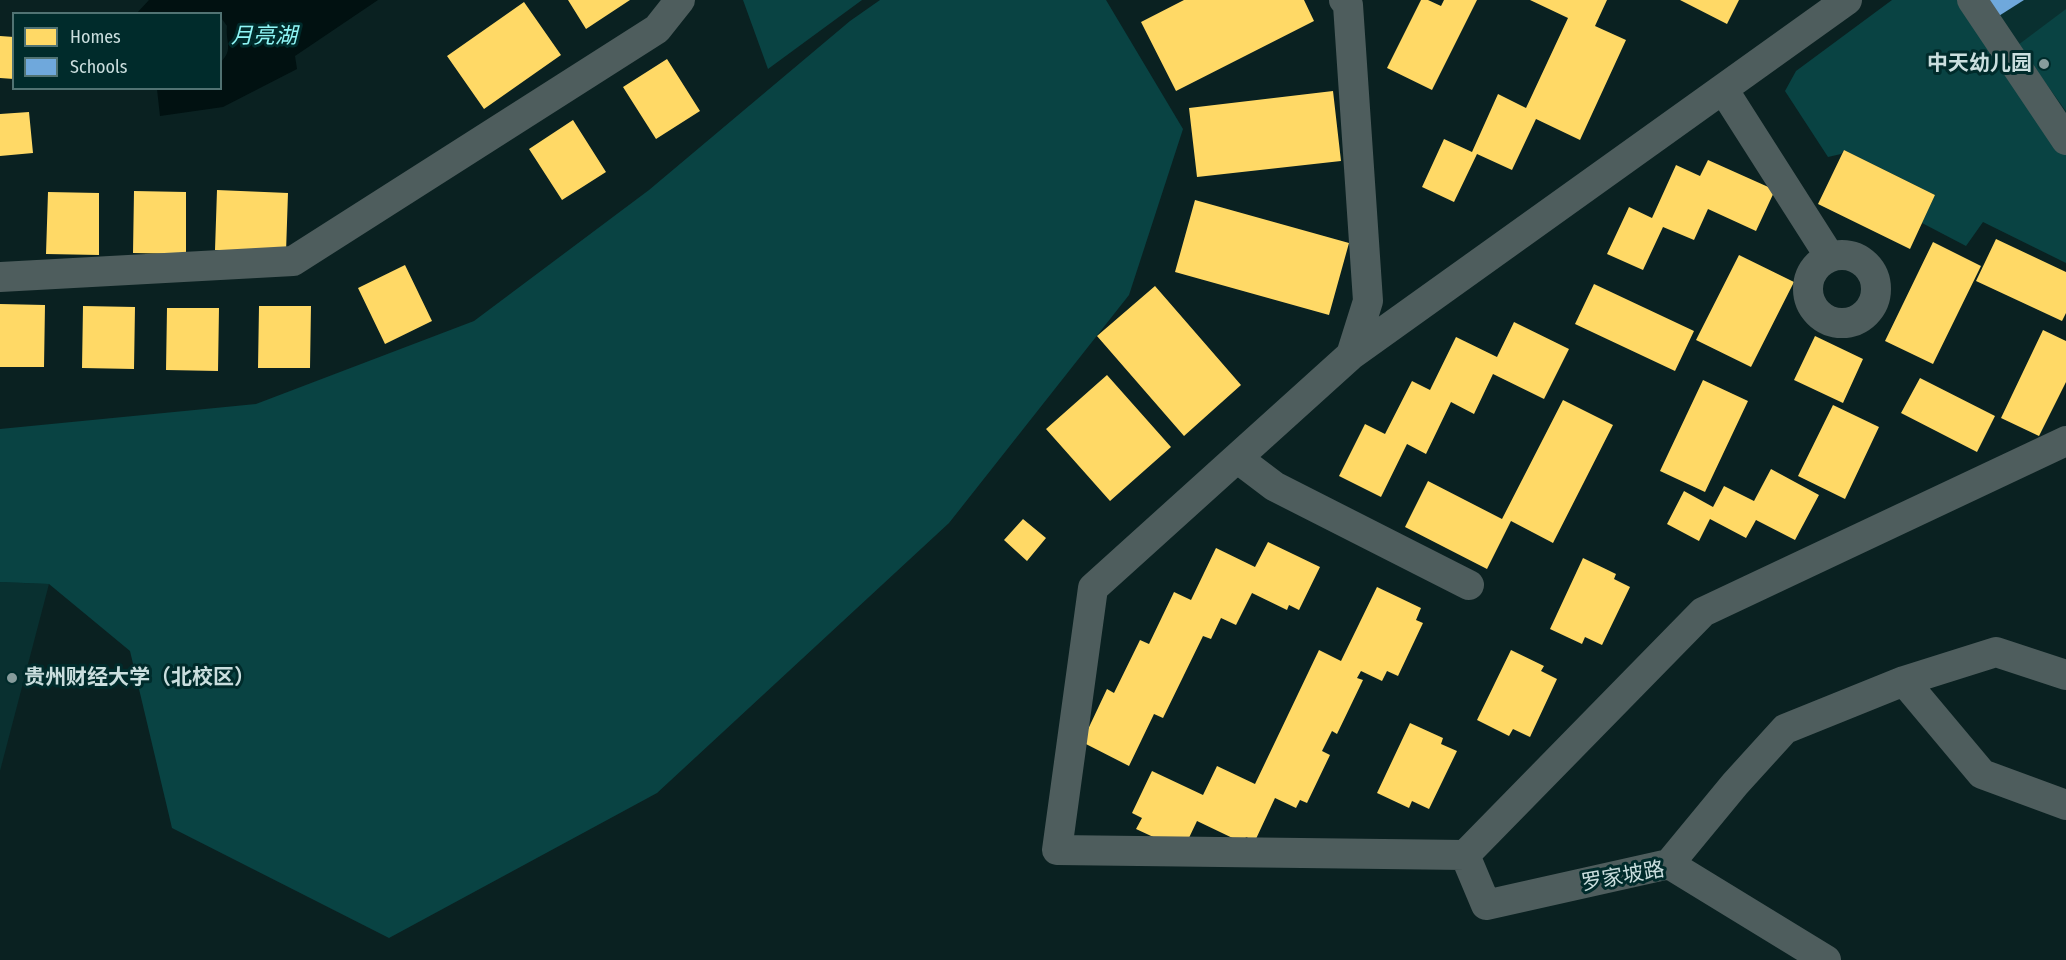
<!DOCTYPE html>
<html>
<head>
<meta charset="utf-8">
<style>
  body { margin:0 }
  #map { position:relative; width:2066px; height:960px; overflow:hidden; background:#0a2121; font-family:"Fira Sans Condensed",sans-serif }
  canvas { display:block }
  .legend { position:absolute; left:12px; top:12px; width:210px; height:78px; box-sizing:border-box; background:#002b2b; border:2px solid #517373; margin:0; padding:8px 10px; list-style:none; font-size:18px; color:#cadede }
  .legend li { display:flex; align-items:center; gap:12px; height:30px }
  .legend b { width:30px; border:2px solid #517373 }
</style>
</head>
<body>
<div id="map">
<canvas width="2066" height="960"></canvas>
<ul class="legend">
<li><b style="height:16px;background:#ffd966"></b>Homes</li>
<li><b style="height:16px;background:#6fa8dc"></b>Schools</li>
</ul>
</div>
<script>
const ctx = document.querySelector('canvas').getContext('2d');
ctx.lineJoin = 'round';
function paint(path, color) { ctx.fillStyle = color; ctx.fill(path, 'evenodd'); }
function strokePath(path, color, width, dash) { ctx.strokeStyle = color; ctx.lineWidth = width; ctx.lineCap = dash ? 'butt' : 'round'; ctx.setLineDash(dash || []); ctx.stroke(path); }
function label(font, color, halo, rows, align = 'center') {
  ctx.font = font + ' "Fira Sans Condensed","Noto Sans SC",sans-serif'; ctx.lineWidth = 6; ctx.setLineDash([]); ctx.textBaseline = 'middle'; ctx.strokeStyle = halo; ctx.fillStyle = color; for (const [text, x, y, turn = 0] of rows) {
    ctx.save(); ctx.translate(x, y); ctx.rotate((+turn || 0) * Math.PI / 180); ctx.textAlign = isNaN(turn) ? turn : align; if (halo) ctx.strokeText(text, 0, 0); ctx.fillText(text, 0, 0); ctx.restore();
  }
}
const built = new Path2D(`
  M 1980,0 L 2066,0 L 2066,128 Z
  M 0,582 L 49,584 L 0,771 Z`);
const green = new Path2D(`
  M 743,0 L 862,0 L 768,69 Z
  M 880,0 L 1106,0 L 1183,129 L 1129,295 L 949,523 L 657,793 L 389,938 L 172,828 L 130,651 L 49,584 L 0,582 L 0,429 L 256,404 L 474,321 L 649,190 L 850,21 Z
  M 1892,0 L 1962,0 L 2066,149 L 2066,263 L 1983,222 L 1966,246 L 1922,223 L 1935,195 L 1844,150 L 1841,154 L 1828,157 L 1785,91 L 1796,71 Z
  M 2066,9 L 2066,111 L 2018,45 Z`);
const water = new Path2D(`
  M 149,0 L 378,0 L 295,56 L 297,69 L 223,107 L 160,116 L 157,89 L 220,88 L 221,62 C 234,49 225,41 227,26 L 222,19 L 221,20 L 220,14 L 137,13 Z`);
const homes = new Path2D(`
  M 568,0 L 630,0 L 586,29 Z
  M 1184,0 L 1304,0 L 1314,21 L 1176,91 L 1141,22 Z
  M 1421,0 L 1428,0 L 1441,6 L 1444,0 L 1477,0 L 1432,90 L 1387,68 Z
  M 1530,0 L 1607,0 L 1595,26 L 1626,40 L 1580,140 L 1536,119 L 1512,170 L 1477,154 L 1454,202 L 1422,187 L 1444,139 L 1472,152 L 1498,94 L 1526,108 L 1568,18 Z
  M 1680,0 L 1739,0 L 1727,24 Z
  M 524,2 L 561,55 L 484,109 L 447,56 Z
  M 0,36 L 14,37 L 14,79 L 0,78 Z
  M 667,59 L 700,111 L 656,139 L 623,87 Z
  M 1333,91 L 1341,161 L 1197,177 L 1189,108 Z
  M 29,112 L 33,153 L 0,156 L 0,114 Z
  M 573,120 L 606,172 L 562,200 L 529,149 Z
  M 1844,150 L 1935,195 L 1910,249 L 1818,204 Z
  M 1708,160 L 1775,190 L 1756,231 L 1708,209 L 1694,240 L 1663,227 L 1643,270 L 1607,254 L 1629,207 L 1652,218 L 1676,165 L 1700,176 Z
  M 217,190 L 288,193 L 286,252 L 215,250 Z
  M 134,191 L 186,192 L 186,254 L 133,253 Z
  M 48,192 L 99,193 L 99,255 L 46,254 Z
  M 1195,200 L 1349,243 L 1329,315 L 1175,272 Z
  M 1996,239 L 2066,272 L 2066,313 L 2062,321 L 1976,281 Z
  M 1933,242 L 1981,266 L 1933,364 L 1885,341 Z
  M 1739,255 L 1794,282 L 1751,367 L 1696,340 Z
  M 405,265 L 432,321 L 385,344 L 358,288 Z
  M 1594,284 L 1694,331 L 1675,371 L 1575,324 Z
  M 1155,286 L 1241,385 L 1184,436 L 1097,336 Z
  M 0,304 L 45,305 L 44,367 L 0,367 Z
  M 83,306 L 135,307 L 134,369 L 82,368 Z
  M 259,306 L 311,306 L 310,368 L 258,368 Z
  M 167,308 L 219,308 L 218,371 L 166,370 Z
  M 1514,322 L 1569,349 L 1544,399 L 1493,374 L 1474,414 L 1451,402 L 1426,454 L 1407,444 L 1381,497 L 1339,476 L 1365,424 L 1385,434 L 1412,381 L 1430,390 L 1456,337 L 1497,357 Z
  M 2043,330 L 2066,341 L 2066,382 L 2039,436 L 2001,418 Z
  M 1815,336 L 1863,359 L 1843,403 L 1794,380 Z
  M 1107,375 L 1171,447 L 1110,501 L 1046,429 Z
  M 1920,378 L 1995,416 L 1977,452 L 1901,413 Z
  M 1703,380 L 1748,401 L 1705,492 L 1660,471 Z
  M 1563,400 L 1613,425 L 1553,543 L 1511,521 L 1487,569 L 1405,527 L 1428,481 L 1502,519 Z
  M 1833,405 L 1879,427 L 1845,499 L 1798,476 Z
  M 1771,469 L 1819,495 L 1795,540 L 1756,520 L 1746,538 L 1710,519 L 1699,541 L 1667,524 L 1684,491 L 1713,507 L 1724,486 L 1754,501 Z
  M 1023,519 L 1046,538 L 1027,561 L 1004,540 Z
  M 1268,542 L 1320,567 L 1299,610 L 1289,605 L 1287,610 L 1252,593 L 1236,625 L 1221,618 L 1211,639 L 1203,636 L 1163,718 L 1154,714 L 1129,766 L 1082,742 L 1107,689 L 1114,693 L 1140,640 L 1149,644 L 1174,592 L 1191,600 L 1216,548 L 1255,567 Z
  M 1583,558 L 1616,574 L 1614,579 L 1630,587 L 1602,645 L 1585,637 L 1582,644 L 1550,629 Z
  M 1377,587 L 1421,608 L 1416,620 L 1423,623 L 1398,676 L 1387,671 L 1382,681 L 1361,671 L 1357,678 L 1363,680 L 1337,734 L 1332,731 L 1322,751 L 1330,755 L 1307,803 L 1300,800 L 1296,808 L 1275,798 L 1255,841 L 1246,837 L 1243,843 L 1197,821 L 1187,842 L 1175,847 L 1136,829 L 1142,818 L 1132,813 L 1152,771 L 1203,795 L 1217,766 L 1255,784 L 1319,650 L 1341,661 Z
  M 1511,650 L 1544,666 L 1541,671 L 1557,679 L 1530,737 L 1513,729 L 1509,736 L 1477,720 Z
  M 1410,723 L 1443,738 L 1441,744 L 1457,751 L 1429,809 L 1412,801 L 1409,808 L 1377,793 Z`);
const schools = new Path2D(`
  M 1982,0 L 2024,0 L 1994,19 Z`);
const minor = new Path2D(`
  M 1344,0 L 1348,5 L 1368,301 L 1351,355 L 1093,588 L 1057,850 L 1465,855 L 1703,612 L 2066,441
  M 1972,0 L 2066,140
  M 1723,89 L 1830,257
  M1808 289a34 34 0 1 1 68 0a34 34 0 1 1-68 0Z
  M 0,277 L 293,261 L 657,29 L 680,0
  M 1351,355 L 1847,0
  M 1237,458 L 1274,486 L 1469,585
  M 2066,675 L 1996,652 L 1904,681 L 1982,774 L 2066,805
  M 1465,855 L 1486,905 L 1669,864 L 1826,960
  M 1669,864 L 1735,784 L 1785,729 L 1904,681`);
const markers = [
  [2044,64,6,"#879c9c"],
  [12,678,6,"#879c9c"]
];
const poiNames = [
  ["中天幼儿园",2032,64],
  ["贵州财经大学（北校区）",24,678,"left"]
];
const streetNames = [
  ["罗家坡路",1623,877,-10]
];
const waterNames = [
  ["月亮湖",264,37]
];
paint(built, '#093030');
paint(green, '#094343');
paint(water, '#011111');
paint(homes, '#ffd966');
paint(schools, '#6fa8dc');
strokePath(minor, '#4e5d5d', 30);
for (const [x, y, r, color] of markers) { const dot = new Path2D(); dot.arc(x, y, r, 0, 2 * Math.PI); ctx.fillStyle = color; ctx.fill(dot); strokePath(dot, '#002b2b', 2); }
label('bold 21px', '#cadede', '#002b2b', poiNames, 'right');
label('21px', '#cadede', '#002b2b', streetNames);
label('italic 22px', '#8ff6f6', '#002b2b', waterNames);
</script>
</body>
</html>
